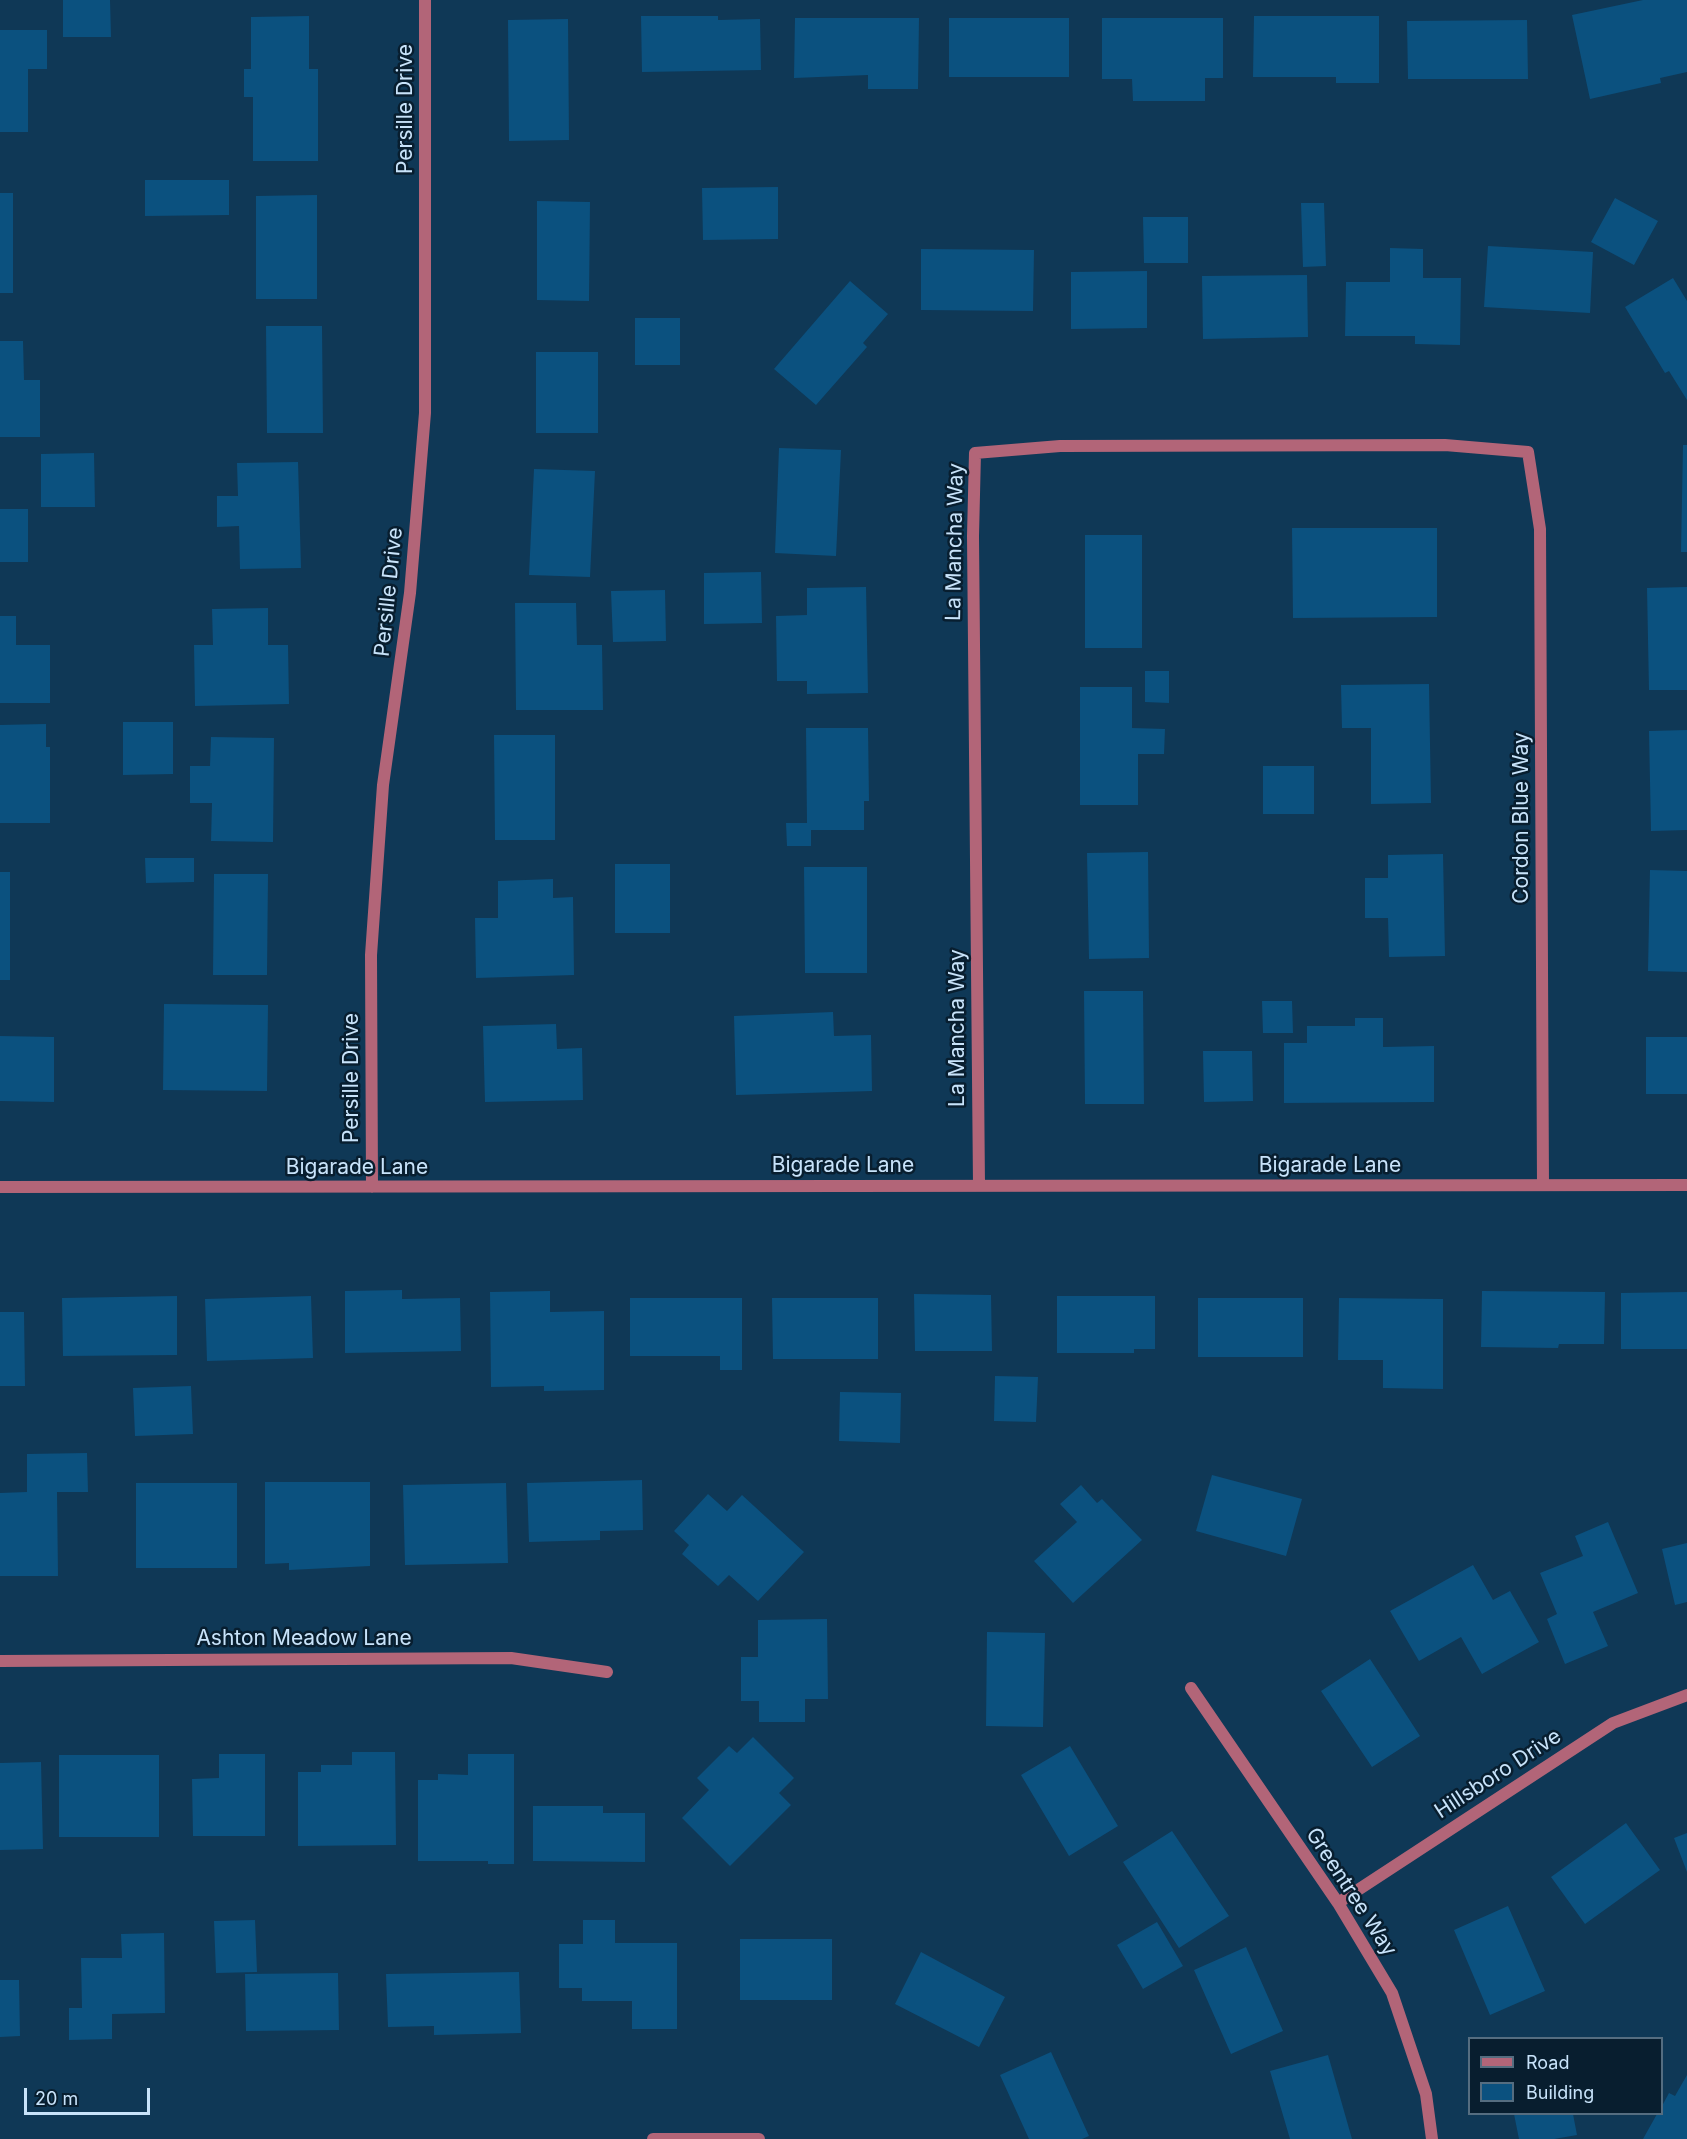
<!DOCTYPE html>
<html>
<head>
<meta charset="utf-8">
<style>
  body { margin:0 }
  #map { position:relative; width:1687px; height:2139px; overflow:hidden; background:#0f3856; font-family:Inter,sans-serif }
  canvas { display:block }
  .legend { position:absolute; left:1468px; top:2037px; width:195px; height:78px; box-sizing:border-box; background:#081e2f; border:2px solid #556d80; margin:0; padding:8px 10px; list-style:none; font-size:18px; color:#c8e3fa }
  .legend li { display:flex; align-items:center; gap:12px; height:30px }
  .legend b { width:30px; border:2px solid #556d80 }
  .scale { position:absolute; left:24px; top:2088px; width:126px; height:27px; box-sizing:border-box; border:3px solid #c8e3fa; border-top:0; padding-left:8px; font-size:18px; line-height:21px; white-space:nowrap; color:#c8e3fa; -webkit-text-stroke:4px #081e2f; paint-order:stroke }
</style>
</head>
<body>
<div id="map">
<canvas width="1687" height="2139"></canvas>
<ul class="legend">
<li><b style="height:8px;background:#b26578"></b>Road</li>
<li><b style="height:16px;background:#0b517f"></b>Building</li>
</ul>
<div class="scale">20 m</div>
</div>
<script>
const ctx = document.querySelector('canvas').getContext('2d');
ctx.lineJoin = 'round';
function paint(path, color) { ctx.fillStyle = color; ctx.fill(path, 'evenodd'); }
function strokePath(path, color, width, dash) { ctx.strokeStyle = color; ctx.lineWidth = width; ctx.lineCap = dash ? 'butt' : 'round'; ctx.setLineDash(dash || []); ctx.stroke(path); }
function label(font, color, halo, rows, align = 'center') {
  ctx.font = font + ' Inter,sans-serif'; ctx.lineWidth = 5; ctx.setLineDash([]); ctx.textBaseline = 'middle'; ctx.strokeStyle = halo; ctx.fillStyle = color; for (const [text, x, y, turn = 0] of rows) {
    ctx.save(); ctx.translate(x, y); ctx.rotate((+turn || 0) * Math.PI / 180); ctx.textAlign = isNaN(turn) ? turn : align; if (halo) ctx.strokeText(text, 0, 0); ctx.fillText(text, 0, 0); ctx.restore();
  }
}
const building = new Path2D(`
  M 63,0 L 110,0 L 111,37 L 63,37 Z
  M 1643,0 L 1687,0 L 1687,72 L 1660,78 L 1661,83 L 1590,99 L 1572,15 Z
  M 309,16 L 309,69 L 318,69 L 318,161 L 253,161 L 253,97 L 244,97 L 244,69 L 251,69 L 251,17 Z
  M 641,16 L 718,16 L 718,20 L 760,19 L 761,70 L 642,72 Z
  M 1254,16 L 1379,16 L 1379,83 L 1336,83 L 1336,77 L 1253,77 Z
  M 795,18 L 919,18 L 918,89 L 868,89 L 868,75 L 794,78 Z
  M 949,18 L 1069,18 L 1069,77 L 949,77 Z
  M 1102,18 L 1223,18 L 1223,78 L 1205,78 L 1205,101 L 1133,101 L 1132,79 L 1102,79 Z
  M 568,19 L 569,140 L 509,141 L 508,20 Z
  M 1527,20 L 1528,79 L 1408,79 L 1407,21 Z
  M 0,30 L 47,30 L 47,69 L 28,69 L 28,132 L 0,132 Z
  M 145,180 L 229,180 L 229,215 L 145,216 Z
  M 778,187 L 778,239 L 703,240 L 702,188 Z
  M 0,193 L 13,193 L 13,293 L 0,293 Z
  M 317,195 L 317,299 L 256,299 L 256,196 Z
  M 1615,198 L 1658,221 L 1634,265 L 1591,242 Z
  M 537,201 L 590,202 L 589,301 L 537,300 Z
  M 1301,203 L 1324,203 L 1326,266 L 1303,267 Z
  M 1143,217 L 1188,217 L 1188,263 L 1144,263 Z
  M 1488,246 L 1593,252 L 1590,313 L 1484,307 Z
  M 1390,248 L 1423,249 L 1423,278 L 1461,278 L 1460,345 L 1415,344 L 1415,336 L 1345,336 L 1346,282 L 1390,282 Z
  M 921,249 L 1034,250 L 1033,311 L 921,310 Z
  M 1147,271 L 1147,328 L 1071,329 L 1071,272 Z
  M 1307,275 L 1308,337 L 1203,339 L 1202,276 Z
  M 1673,278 L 1687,301 L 1687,400 L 1669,371 L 1665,373 L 1625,307 Z
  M 850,281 L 888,314 L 863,343 L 867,347 L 816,405 L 774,369 Z
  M 635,318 L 680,318 L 680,365 L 635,365 Z
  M 266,326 L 322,326 L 323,433 L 267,433 Z
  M 0,341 L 23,341 L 24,380 L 40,380 L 40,437 L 0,437 Z
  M 536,352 L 598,352 L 598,433 L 536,433 Z
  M 1683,445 L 1687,445 L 1687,552 L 1681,552 Z
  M 779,448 L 841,450 L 836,556 L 775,553 Z
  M 94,453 L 95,507 L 41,507 L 41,454 Z
  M 298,462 L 301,568 L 240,569 L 239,526 L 217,527 L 217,496 L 238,496 L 237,463 Z
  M 534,469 L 595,471 L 590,577 L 529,575 Z
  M 0,509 L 28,509 L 28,562 L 0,562 Z
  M 1292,528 L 1437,528 L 1437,617 L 1293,618 Z
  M 1085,535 L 1142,535 L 1142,648 L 1085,648 Z
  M 761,572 L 762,623 L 704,624 L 704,573 Z
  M 866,587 L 868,693 L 807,694 L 807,681 L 777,681 L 776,616 L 807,615 L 807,588 Z
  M 1687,587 L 1687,690 L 1649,690 L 1647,588 Z
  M 665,590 L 666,641 L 613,642 L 611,591 Z
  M 515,603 L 576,603 L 577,645 L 602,645 L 603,710 L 516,710 Z
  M 268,608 L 268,645 L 288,645 L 289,704 L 195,706 L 194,645 L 213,645 L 212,609 Z
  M 0,616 L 16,616 L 16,645 L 50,645 L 50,703 L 0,703 Z
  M 1145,671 L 1169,671 L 1169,703 L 1145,702 Z
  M 1429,684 L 1431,803 L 1371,804 L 1371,728 L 1342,728 L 1341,685 Z
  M 1080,687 L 1132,687 L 1132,728 L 1165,729 L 1164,754 L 1138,754 L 1138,805 L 1080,805 Z
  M 123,722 L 173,722 L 173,774 L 123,775 Z
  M 46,724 L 46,747 L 50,747 L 50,823 L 0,823 L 0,725 Z
  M 806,728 L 868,728 L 869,801 L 864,801 L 864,830 L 811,830 L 811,846 L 787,846 L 786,823 L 807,823 Z
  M 1687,730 L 1687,830 L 1651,831 L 1649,731 Z
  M 494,735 L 555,735 L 555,840 L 495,840 Z
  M 211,737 L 274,738 L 273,842 L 211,841 L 212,803 L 190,803 L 190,766 L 210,766 Z
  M 1263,766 L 1314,766 L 1314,814 L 1263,814 Z
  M 1148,852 L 1149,958 L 1089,959 L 1087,853 Z
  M 1443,854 L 1445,956 L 1389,957 L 1388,918 L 1365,918 L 1365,878 L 1388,878 L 1388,855 Z
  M 145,858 L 194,858 L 194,882 L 146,883 Z
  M 615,864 L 670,864 L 670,933 L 615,933 Z
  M 804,867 L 867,867 L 867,973 L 805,973 Z
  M 1650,870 L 1687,871 L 1687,972 L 1648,971 Z
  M 0,872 L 10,872 L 10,980 L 0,980 Z
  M 214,874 L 268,874 L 267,975 L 213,975 Z
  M 553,879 L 553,898 L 573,897 L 574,975 L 476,978 L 475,918 L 498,918 L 498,881 Z
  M 1084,991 L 1143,991 L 1144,1104 L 1085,1104 Z
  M 1262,1001 L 1292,1001 L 1293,1033 L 1263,1033 Z
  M 164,1004 L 268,1005 L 267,1091 L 163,1090 Z
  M 833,1012 L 834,1036 L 871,1035 L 872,1091 L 736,1095 L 734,1016 Z
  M 1355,1018 L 1383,1018 L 1383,1047 L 1434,1046 L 1434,1102 L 1284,1103 L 1284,1043 L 1307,1043 L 1307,1026 L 1355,1026 Z
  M 556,1024 L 557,1049 L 582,1048 L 583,1100 L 485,1102 L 483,1026 Z
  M 0,1036 L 54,1037 L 54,1102 L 0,1101 Z
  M 1646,1037 L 1687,1037 L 1687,1094 L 1646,1094 Z
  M 1203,1051 L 1252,1051 L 1253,1101 L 1204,1102 Z
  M 402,1290 L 402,1299 L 460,1298 L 461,1351 L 345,1353 L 345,1291 Z
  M 550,1291 L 550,1312 L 604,1311 L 604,1390 L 544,1391 L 544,1386 L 491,1387 L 490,1292 Z
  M 1482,1291 L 1605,1292 L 1604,1344 L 1559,1344 L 1558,1348 L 1481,1347 Z
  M 1687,1292 L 1687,1349 L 1621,1349 L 1621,1293 Z
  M 914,1294 L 991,1295 L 992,1351 L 915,1351 Z
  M 177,1296 L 177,1355 L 63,1356 L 62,1298 Z
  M 311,1296 L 313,1358 L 207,1361 L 205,1299 Z
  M 1057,1296 L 1155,1296 L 1155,1349 L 1134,1349 L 1134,1353 L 1057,1353 Z
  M 630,1298 L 742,1298 L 742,1370 L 720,1370 L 720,1356 L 630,1356 Z
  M 772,1298 L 878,1298 L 878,1359 L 773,1359 Z
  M 1198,1298 L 1303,1298 L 1303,1357 L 1198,1357 Z
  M 1339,1298 L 1443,1299 L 1443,1389 L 1383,1388 L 1383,1360 L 1338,1360 Z
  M 0,1312 L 24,1312 L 25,1386 L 0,1386 Z
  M 995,1376 L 1038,1377 L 1036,1422 L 994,1421 Z
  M 191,1386 L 193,1434 L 135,1436 L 133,1388 Z
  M 840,1392 L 901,1393 L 900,1443 L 839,1441 Z
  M 87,1453 L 88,1492 L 57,1492 L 58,1576 L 0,1576 L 0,1493 L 27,1492 L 27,1454 Z
  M 1212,1475 L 1302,1499 L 1286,1556 L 1196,1531 Z
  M 642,1480 L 643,1530 L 600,1531 L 600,1540 L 529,1542 L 527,1483 Z
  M 265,1482 L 370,1482 L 370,1566 L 289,1570 L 289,1563 L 265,1564 Z
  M 136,1483 L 237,1483 L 237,1568 L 136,1568 Z
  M 506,1483 L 508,1563 L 405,1565 L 403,1485 Z
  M 1081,1485 L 1097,1503 L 1102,1499 L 1142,1540 L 1073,1603 L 1034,1561 L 1077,1522 L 1060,1504 Z
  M 708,1494 L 727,1511 L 742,1495 L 804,1552 L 758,1601 L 729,1575 L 718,1586 L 682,1554 L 689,1545 L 674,1531 Z
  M 1608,1522 L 1638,1593 L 1593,1612 L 1608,1646 L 1565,1664 L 1547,1619 L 1557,1614 L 1540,1573 L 1583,1556 L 1575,1536 Z
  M 1687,1543 L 1687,1602 L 1675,1605 L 1662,1549 Z
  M 1473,1565 L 1493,1600 L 1510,1591 L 1539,1642 L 1482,1674 L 1461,1637 L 1419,1661 L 1390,1611 Z
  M 827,1619 L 828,1699 L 805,1699 L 805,1722 L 759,1722 L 759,1701 L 741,1701 L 741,1657 L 758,1657 L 758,1620 Z
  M 987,1632 L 1045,1633 L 1043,1727 L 986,1726 Z
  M 1370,1659 L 1420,1736 L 1372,1767 L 1321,1691 Z
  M 753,1737 L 794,1778 L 779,1793 L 791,1805 L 730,1866 L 682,1818 L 709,1790 L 697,1778 L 729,1746 L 737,1753 Z
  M 1070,1746 L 1118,1826 L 1069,1856 L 1021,1775 Z
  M 352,1752 L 395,1752 L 396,1845 L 298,1846 L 298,1772 L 321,1772 L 321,1765 L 352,1765 Z
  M 219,1754 L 265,1754 L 265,1836 L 193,1836 L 192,1779 L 219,1778 Z
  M 468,1754 L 514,1754 L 514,1864 L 488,1864 L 488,1861 L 418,1861 L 418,1780 L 438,1780 L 438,1774 L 468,1775 Z
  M 59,1755 L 159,1755 L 159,1837 L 59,1837 Z
  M 41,1762 L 43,1849 L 0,1850 L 0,1763 Z
  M 533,1806 L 603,1806 L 603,1813 L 645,1813 L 645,1862 L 533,1861 Z
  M 1626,1823 L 1660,1870 L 1585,1924 L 1551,1877 Z
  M 1172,1831 L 1229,1916 L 1179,1948 L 1123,1862 Z
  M 1687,1833 L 1687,1872 L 1674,1838 Z
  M 1508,1906 L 1545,1991 L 1490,2015 L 1454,1930 Z
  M 255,1920 L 257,1972 L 216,1973 L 214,1921 Z
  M 583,1920 L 615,1920 L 615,1943 L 677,1943 L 677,2029 L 632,2029 L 632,2001 L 582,2001 L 582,1988 L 559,1988 L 559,1944 L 583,1944 Z
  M 1157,1922 L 1183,1966 L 1143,1989 L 1117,1945 Z
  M 164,1933 L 165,2013 L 112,2014 L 112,2039 L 69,2040 L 69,2008 L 82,2008 L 81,1958 L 122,1958 L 121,1934 Z
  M 740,1939 L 832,1939 L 832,2000 L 740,2000 Z
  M 1246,1947 L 1283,2031 L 1231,2054 L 1194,1970 Z
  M 921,1952 L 1005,1997 L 979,2047 L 895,2004 Z
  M 519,1972 L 521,2033 L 434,2035 L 434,2026 L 388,2027 L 386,1974 Z
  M 338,1973 L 339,2030 L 246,2031 L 245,1974 Z
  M 0,1980 L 19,1980 L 20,2036 L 0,2037 Z
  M 1051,2052 L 1089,2136 L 1082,2139 L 1029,2139 L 1000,2075 Z
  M 1328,2055 L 1352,2139 L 1290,2139 L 1270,2071 Z
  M 1687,2075 L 1687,2139 L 1643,2139 L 1657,2114 L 1662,2114 L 1662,2106 L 1669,2093 L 1675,2096 Z
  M 1514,2114 L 1573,2114 L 1577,2135 L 1554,2139 L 1519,2139 Z`);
const street = new Path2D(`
  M 979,1185 L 973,536 L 975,453 L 1060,446 L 1445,445 L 1528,452 L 1540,529 L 1543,1185
  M 0,1187 L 1687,1185
  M 372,1187 L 371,955 L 383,785 L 410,593 L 425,413 L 425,0
  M 0,1661 L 511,1658 L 607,1672
  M 1191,1688 L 1338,1903 L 1392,1993 L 1426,2094 L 1432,2139
  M 1338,1903 L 1613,1723 L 1687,1695
  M 653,2139 L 759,2139`);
const streetNames = [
  ["Persille Drive",406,109,-90],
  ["La Mancha Way",955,542,-89],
  ["Persille Drive",389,592,-84],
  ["Cordon Blue Way",1522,818,-90],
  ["La Mancha Way",958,1028,-90],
  ["Persille Drive",352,1078,-90],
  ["Bigarade Lane",843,1166],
  ["Bigarade Lane",1330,1166],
  ["Bigarade Lane",357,1168],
  ["Ashton Meadow Lane",304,1639],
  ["Hillsboro Drive",1498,1774,-33],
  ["Greentree Way",1351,1892,57]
];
paint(building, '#0b517f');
strokePath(street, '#b26578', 12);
label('21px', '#c8e3fa', '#081e2f', streetNames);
</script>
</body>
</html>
